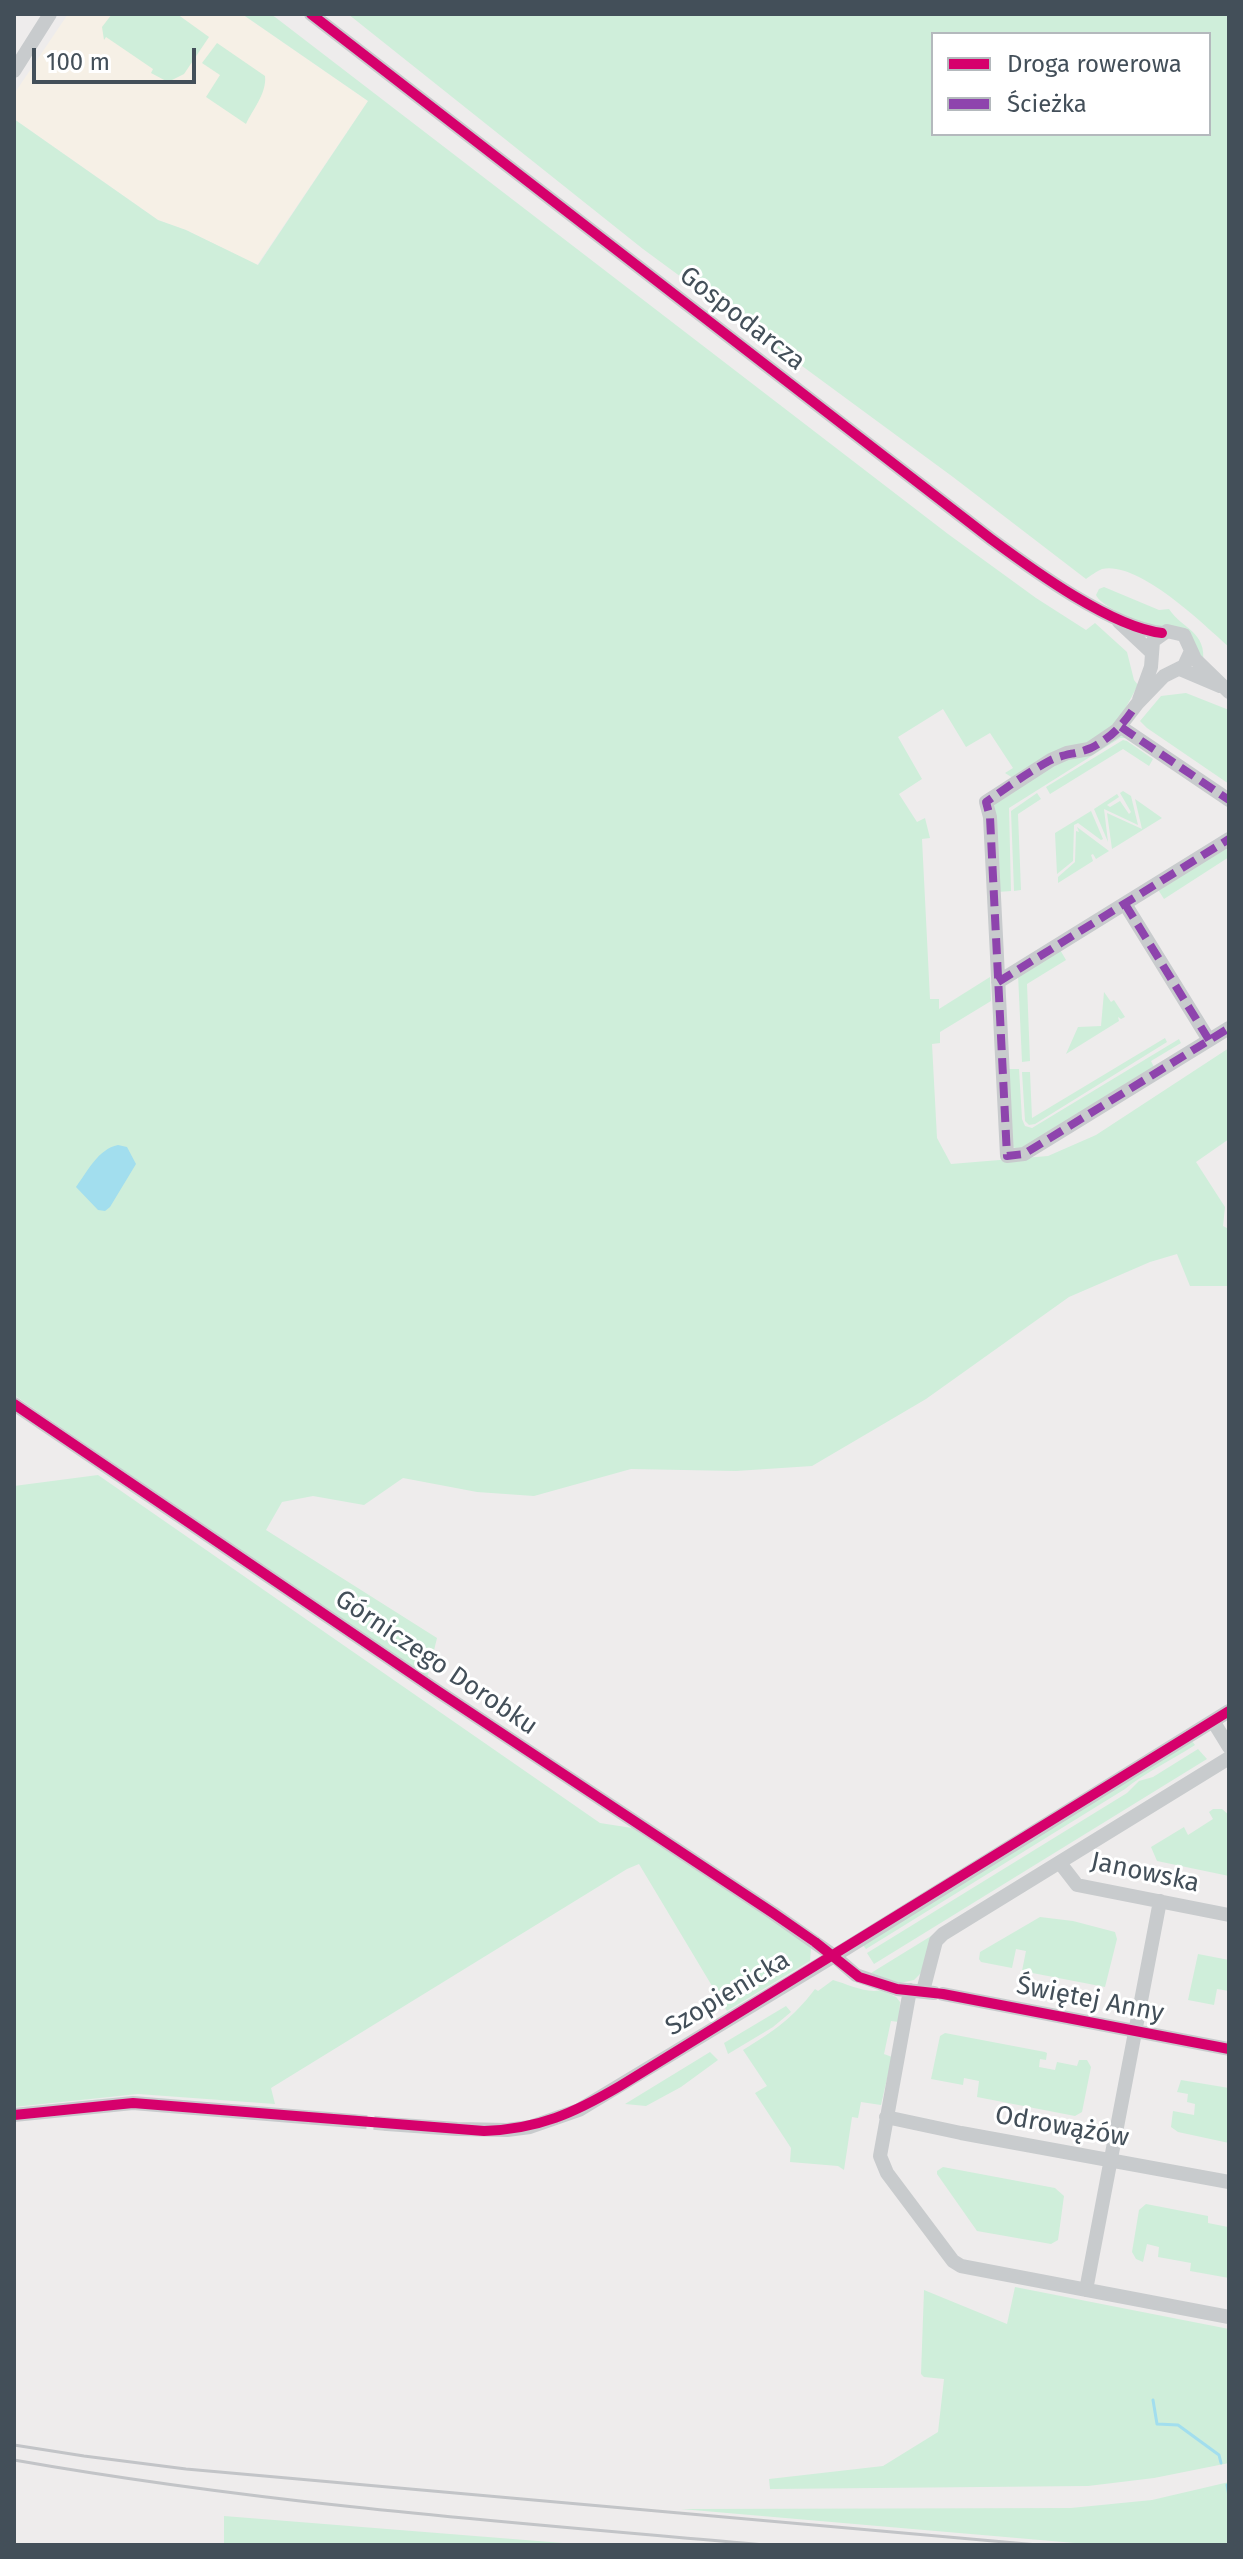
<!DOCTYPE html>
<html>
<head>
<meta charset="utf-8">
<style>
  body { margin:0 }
  #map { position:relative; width:1243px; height:2559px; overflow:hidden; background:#eeecec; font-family:"Fira Sans",sans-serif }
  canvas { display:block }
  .frame { position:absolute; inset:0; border:16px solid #434f59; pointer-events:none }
  .legend { position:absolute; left:931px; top:32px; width:280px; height:104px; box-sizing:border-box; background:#fff; border:2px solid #b4b9bd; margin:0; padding:10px 14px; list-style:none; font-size:24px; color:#434f59 }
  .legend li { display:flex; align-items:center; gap:16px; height:40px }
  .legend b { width:40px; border:2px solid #b4b9bd }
  .scale { position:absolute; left:32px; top:48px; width:164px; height:36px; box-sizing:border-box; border:4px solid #434f59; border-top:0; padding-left:10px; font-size:24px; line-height:28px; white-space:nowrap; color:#434f59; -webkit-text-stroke:6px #fff; paint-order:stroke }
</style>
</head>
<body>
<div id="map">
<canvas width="1243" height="2559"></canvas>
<div class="frame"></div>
<ul class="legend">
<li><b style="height:10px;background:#d6006c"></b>Droga rowerowa</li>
<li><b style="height:10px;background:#8e44ad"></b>Ścieżka</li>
</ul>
<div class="scale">100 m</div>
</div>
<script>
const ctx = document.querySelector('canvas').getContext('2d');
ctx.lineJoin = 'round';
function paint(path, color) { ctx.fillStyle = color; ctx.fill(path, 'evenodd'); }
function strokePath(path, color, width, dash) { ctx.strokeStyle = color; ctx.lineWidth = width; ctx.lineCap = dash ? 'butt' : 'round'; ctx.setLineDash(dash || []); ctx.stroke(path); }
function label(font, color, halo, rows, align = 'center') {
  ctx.font = font + ' "Fira Sans",sans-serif'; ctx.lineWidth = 6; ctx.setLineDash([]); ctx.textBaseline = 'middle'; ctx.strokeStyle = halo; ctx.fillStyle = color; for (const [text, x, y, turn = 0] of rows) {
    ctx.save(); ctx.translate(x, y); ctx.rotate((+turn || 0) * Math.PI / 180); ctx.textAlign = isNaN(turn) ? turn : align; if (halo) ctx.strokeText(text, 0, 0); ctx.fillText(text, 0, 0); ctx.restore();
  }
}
const commercial = new Path2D(`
  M 68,14 L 242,14 L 368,101 L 257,265 L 186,230 L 158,220 L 14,119 L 14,94 Z`);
const green = new Path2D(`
  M 112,14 L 177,14 L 209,37 L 184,74 L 168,82 L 151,73 L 153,69 L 106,37 L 104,40 L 102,27 Z
  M 242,14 L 270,14 L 275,17 L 948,534 L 1036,598 L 1086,630 L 1095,623 L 1127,652 L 1134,680 L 1138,685 L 1117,724 L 1090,743 L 1013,778 L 1005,773 L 1013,768 L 990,733 L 966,747 L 943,709 L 898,737 L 922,779 L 899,794 L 917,822 L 925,818 L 930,838 L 922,839 L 930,999 L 939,999 L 939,1009 L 990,977 L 991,1001 L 940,1032 L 940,1043 L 932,1044 L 937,1138 L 951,1164 L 1048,1156 L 1096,1135 L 1229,1048 L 1229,1139 L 1196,1162 L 1225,1207 L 1223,1226 L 1229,1229 L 1229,1286 L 1190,1286 L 1177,1254 L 1150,1262 L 1069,1297 L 926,1399 L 812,1466 L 736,1471 L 631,1469 L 534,1496 L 477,1492 L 403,1478 L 364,1505 L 313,1496 L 282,1502 L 266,1530 L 437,1638 L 427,1679 L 14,1395 L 14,119 L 158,220 L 186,230 L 258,265 L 368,101 Z
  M 348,14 L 1229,14 L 1229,647 C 1203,624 1139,561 1102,569 C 1097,571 1090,576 1086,579 L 953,477 L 643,249 ZM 1209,34 L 1209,134 L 933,134 L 933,34 Z
  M 217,43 L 265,76 C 267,93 253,109 246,124 L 206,97 L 220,75 L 202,63 Z
  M 1104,587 L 1159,610 L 1169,609 C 1182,629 1207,631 1203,663 L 1195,644 C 1175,636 1102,611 1096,595 L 1099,589 Z
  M 1186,693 L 1229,710 L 1229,784 L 1147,728 L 1140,721 L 1161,696 Z
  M 1119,735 L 1127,738 L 1120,738 L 1009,808 L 1011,891 L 998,892 L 994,802 L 1054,763 Z
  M 1123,740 L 1127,741 L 1153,759 L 1149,766 L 1123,749 L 1050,794 L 1046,787 Z
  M 1123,791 L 1131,796 L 1138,825 L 1104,809 L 1108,842 L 1094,809 L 1117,794 L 1119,797 L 1107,805 L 1110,807 L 1120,801 L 1129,814 L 1131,812 L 1120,793 Z
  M 1037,793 L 1041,799 L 1018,814 L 1021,890 L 1014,891 L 1011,811 Z
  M 1135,799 L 1162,818 L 1112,849 L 1107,813 L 1142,829 Z
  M 1091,811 L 1103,839 L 1101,840 L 1078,823 L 1074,825 L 1073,861 L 1057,874 L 1055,833 Z
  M 1077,827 L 1109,851 L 1096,859 L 1093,854 L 1091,855 L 1093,861 L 1058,883 L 1058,877 L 1075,862 L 1076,831 L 1079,832 Z
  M 1229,843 L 1229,857 L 1164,899 L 1157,888 Z
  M 1059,948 L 1066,960 L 1027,984 L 1030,1061 L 1022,1062 L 1018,974 Z
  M 1104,992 L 1111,1002 L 1114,1000 L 1125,1017 L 1121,1019 L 1118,1017 L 1119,1021 L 1066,1054 L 1078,1027 L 1101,1026 Z
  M 1165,1038 L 1167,1042 L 1035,1124 L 1029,1125 L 1025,1121 L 1022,1072 L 1030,1072 L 1032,1118 Z
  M 1179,1039 L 1181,1043 L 1151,1061 L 1155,1069 L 1022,1150 L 1012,1147 L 1007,1069 L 1019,1069 L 1022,1119 L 1025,1126 L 1032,1128 Z
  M 98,1475 L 600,1823 L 632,1828 L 809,1944 L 811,1949 L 810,1961 L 727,2011 L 639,1864 L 627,1869 L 271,2088 L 275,2104 L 138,2094 L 14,2107 L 14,1486 Z
  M 1192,1741 L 1195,1745 C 1172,1760 1146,1772 1125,1789 L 866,1949 L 862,1944 Z
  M 1198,1749 L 1207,1759 L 874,1964 L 867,1953 L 1127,1793 L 1139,1781 L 1153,1777 Z
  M 1213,1809 L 1222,1809 L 1229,1815 L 1229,1876 L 1157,1861 L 1151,1847 L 1184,1827 L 1188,1835 L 1213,1819 L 1209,1812 Z
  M 1058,1858 L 940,1933 L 923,1971 L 914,1980 L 900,1983 L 871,1973 Z
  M 1040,1917 L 1073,1921 L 1115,1932 L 1117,1939 L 1105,1987 L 1022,1971 L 1026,1951 L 1016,1949 L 1012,1968 L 981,1962 L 979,1959 L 980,1952 Z
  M 1198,1954 L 1229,1960 L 1229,1991 L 1217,1989 L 1214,2005 L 1188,2000 Z
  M 833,1980 C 847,1984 867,1994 881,1990 L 896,1997 L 900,2002 L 899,2022 L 891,2021 L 884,2054 L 892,2057 L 881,2105 L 861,2102 L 858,2118 L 852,2117 L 844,2170 L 838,2166 L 790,2162 L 791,2148 L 755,2093 L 767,2086 L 743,2050 C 774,2031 793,2018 815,1989 L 818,1991 Z
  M 786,2006 L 791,2012 L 773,2027 L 728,2054 L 724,2043 Z
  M 945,2033 L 1045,2052 L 1047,2053 L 1046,2060 L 1040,2059 L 1039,2067 L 1055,2070 L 1057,2062 L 1077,2066 L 1079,2060 L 1087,2060 L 1091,2067 L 1082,2112 L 1075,2116 L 977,2097 L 979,2081 L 964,2078 L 963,2085 L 931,2079 L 940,2036 Z
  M 710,2052 L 718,2060 L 681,2087 L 646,2106 L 625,2104 Z
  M 1181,2080 L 1229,2088 L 1229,2143 L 1178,2132 L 1171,2127 L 1173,2111 L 1194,2115 L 1195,2104 L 1187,2102 L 1188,2094 L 1177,2092 Z
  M 943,2167 L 1055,2188 L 1064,2196 L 1058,2240 L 1051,2244 L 977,2231 L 937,2174 L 937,2171 Z
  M 1146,2204 L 1208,2216 L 1208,2223 L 1228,2227 L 1229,2224 L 1229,2278 L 1190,2271 L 1191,2263 L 1158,2257 L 1159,2247 L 1147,2244 L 1143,2262 L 1136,2259 L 1132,2252 L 1139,2210 Z
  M 1015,2287 L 1229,2329 L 1229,2463 L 1154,2478 L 1088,2486 L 770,2489 L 769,2479 L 883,2466 L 938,2432 L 944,2379 L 924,2377 L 921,2374 L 924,2290 L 1007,2324 Z
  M 1229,2482 L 1229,2545 L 1098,2545 L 681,2509 L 1071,2508 L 1152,2500 Z
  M 224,2516 L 588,2545 L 224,2545 Z`);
const water = new Path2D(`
  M 118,1145 L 127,1147 L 136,1164 L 110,1207 L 105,1211 L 98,1210 L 76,1187 C 87,1172 98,1149 118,1145 Z`);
const stream = new Path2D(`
  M 1153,2400 L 1157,2424 L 1178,2425 L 1219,2455 L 1221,2463
  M 1227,2485 L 1229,2496`);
const minorTunnel = new Path2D(`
  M 353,2121 L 387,2124`);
const minor = new Path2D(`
  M 311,14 L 991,539 C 1033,570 1111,627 1162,633
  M 14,71 L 50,14
  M 1119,622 L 1151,652
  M 1191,651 L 1184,666 L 1164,676 L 1137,704 L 1117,730 L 1089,749 L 1067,753 L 1051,760 L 986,802 L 990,817 L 1007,1156 L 1024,1154 L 1229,1028
  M 1180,669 L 1220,686
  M 1139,700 L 1151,667 L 1153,641 L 1167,631 L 1184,635 L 1195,659 L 1229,692
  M 1121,727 L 1229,800
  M 1125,904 L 1209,1040
  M 998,982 L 1229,839
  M 14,1404 L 436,1690 L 773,1913 L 834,1956 L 856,1975 L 897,1989 L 934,1993
  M 1213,1721 L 1229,1747
  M 1060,1863 L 1077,1885 L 1229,1915
  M 910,1990 L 880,2156 L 887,2173 L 953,2261 L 961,2266 L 1229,2317
  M 923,1991 L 936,1941 L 943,1934 L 1229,1758
  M 943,1994 L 1229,2049
  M 14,2115 L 133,2103 L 353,2121
  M 886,2117 L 961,2133 L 1229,2182
  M 387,2124 L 457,2129 L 507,2130 L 530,2127 L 579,2110 L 834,1956 L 1229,1711
  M 1086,2290 L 1160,1901`);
const rail = new Path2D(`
  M 14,2445 L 84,2456 L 186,2469 L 1038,2545
  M 14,2460 C 263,2504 514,2523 766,2545`);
const quiet = new Path2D(`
  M 1132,711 C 1121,727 1109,739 1091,748 C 1077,754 1062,754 1049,761 C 1027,773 1006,788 986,802 L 990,817 L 1007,1156 L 1024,1154 L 1229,1028
  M 1121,727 L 1229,800
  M 1125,904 L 1209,1040
  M 998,982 L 1229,839`);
const cycleway = new Path2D(`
  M 311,14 L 991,539 C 1033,570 1111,627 1162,633
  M 14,1404 L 436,1690 L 773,1913 L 815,1942 L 859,1977 L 897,1989 L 943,1994 L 1229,2049
  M 14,2115 L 133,2103 L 484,2131 C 539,2129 574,2113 620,2086 L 1229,1711`);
const streetNames = [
  ["Gospodarcza",742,319,38],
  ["Górniczego Dorobku",436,1663,34],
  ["Janowska",1145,1873,12],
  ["Szopienicka",728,1994,-31],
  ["Świętej Anny",1090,2000,11],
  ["Odrowążów",1062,2127,10]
];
paint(commercial, '#f6f0e6');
paint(green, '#cfeeda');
paint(water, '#a2deee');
strokePath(stream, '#a2deee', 3);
strokePath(minorTunnel, '#cccdcf', 14, [14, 7]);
strokePath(minor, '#c8cbcd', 14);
strokePath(rail, '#c2c4c7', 3);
strokePath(quiet, '#8e44ad', 8, [16, 8]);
strokePath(cycleway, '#d6006c', 10);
label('26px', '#434f59', '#fff', streetNames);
</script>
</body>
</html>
